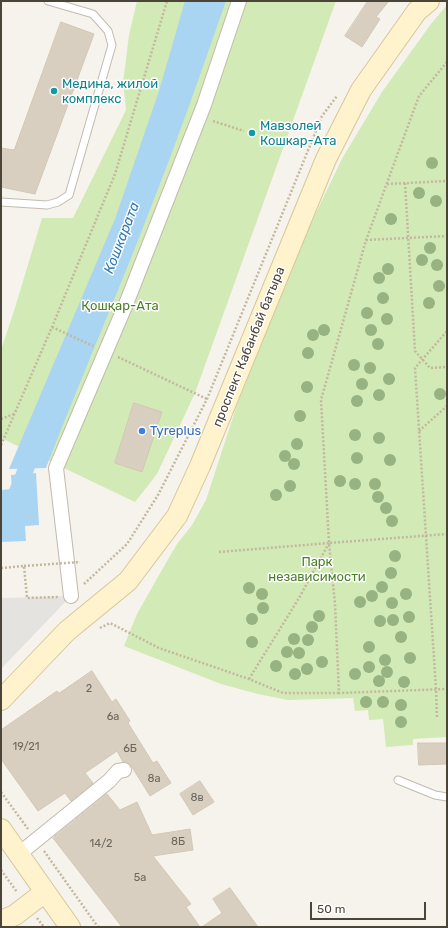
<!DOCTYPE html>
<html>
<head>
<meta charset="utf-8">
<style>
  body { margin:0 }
  #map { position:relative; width:448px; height:928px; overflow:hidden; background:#f6f3ec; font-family:Rubik,sans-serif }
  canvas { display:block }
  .frame { position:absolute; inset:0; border:2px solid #4b4439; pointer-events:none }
  .scale { position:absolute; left:310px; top:902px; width:116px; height:18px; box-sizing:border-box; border:2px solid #4b4439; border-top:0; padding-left:5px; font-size:12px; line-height:14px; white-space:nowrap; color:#4b4439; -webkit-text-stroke:3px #fff; paint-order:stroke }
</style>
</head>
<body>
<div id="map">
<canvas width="448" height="928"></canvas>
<div class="frame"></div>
<div class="scale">50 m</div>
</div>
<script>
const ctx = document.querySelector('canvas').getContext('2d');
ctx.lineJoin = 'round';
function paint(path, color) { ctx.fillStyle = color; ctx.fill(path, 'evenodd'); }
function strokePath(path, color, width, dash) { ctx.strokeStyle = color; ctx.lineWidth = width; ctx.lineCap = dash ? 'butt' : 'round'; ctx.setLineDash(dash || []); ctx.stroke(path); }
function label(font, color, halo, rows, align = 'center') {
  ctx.font = font + ' Rubik,sans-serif'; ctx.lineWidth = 3; ctx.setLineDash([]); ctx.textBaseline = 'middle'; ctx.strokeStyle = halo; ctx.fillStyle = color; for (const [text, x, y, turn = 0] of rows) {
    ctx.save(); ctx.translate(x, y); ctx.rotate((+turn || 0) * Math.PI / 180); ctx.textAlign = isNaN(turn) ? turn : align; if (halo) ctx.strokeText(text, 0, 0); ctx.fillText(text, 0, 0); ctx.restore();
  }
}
const green = new Path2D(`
  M 137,1 L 336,1 L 195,393 L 157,474 L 135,502 L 1,438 L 1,350 L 14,311 L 42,218 L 73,218 L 126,110 L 123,83 L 129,35 Z
  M 447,5 L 447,737 L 413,739 L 413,745 L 386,747 L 383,719 L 369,720 L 368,710 L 355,711 L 353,698 L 288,700 L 258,694 L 221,684 L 124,646 L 137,614 L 159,575 L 177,544 L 192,525 L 206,500 L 238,402 L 310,225 L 343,157 L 382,92 L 431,24 Z`);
const parking = new Path2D(`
  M 71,596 L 1,669 L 1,598 Z`);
const water = new Path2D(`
  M 185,1 L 226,1 C 201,72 177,142 149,212 C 116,298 79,382 46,468 L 9,469 L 115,219 L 159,91 Z
  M 36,473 L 39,525 L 25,526 L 26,541 L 1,542 L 1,490 L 12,489 L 11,475 Z`);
const canal = new Path2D(`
  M 16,494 L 34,449`);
const building = new Path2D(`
  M 368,1 L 389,1 L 376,17 L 380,19 L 362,47 L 345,36 Z
  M 61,22 L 94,34 L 35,194 L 1,187 L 1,148 L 14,150 Z
  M 134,403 L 162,412 L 142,472 L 115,463 Z
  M 92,671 L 112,702 L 116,699 L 130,721 L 128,723 L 153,763 L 157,761 L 171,783 L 150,796 L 130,764 L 123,762 L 117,751 L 85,773 L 93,783 L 71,801 L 65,793 L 38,811 L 1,759 L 1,730 L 57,691 L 59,693 Z
  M 418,743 L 447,743 L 447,764 L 419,765 Z
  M 200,781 L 214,802 L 193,815 L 180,794 Z
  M 107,794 L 120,810 L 137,802 L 152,835 L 190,829 L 193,850 L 153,856 L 191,904 L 186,907 L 200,927 L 122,927 L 53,838 Z
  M 230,888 L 258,927 L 202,927 L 222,913 L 213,899 Z`);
const path = new Path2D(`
  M 447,62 L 419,96 L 366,240 L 321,400 L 329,543 L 447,534
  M 213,121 L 244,131
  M 405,183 L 415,351 L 430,368 L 447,367
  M 387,184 L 447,181
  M 366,240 L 447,236
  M 52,327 L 93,346
  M 118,357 L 207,399
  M 1,419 L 14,414
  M 419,431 L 447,406
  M 1,445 L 52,327 L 115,174 L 167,1
  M 219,552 L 329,543 L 335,604 L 339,693 L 447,689
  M 1,568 L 24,566 L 27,598 L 58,597
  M 84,584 L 127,544 L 158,495 L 207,399 L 322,116 L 337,96
  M 100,628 L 110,623 L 159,648 L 249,679 L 283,693 L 339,693
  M 249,679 L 299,598 L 329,543
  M 437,717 L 436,689 L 415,368 L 447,331
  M 1,792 L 28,829
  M 44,851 L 98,927
  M 1,870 L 17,892
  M 37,918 L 44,927`);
const lane = new Path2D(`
  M 1,202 L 47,205 L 58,202 L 69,195 L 112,45 L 108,31 L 93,14 L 48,1
  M 398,780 L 435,795 L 447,797`);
const street = new Path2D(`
  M 71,596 L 56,468 L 126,304 L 204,105 L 239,1
  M 19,854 L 109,781 L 118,771 L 124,770`);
const secondary = new Path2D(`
  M 1,700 L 67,631 L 128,581 L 177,516 L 200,466 L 326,159 L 361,90 L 417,11 L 429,1
  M 1,829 L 70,927
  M 1,921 L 15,915 L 45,892`);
const pathBridge = new Path2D(`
  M 24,566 L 80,562`);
const trees = [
  [432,163],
  [419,193],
  [436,201],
  [391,219],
  [430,248],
  [422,260],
  [437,265],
  [388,269],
  [379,278],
  [439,286],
  [383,298],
  [429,303],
  [367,313],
  [387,319],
  [324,330],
  [371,330],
  [313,335],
  [378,344],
  [308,353],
  [354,365],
  [370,368],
  [389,379],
  [362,384],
  [307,387],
  [440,394],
  [379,395],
  [357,401],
  [300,416],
  [355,435],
  [379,438],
  [297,444],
  [285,456],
  [357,458],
  [390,460],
  [294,464],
  [340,481],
  [355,484],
  [375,484],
  [290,486],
  [276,495],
  [378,497],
  [386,508],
  [392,521],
  [395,556],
  [391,573],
  [382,587],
  [249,588],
  [262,594],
  [406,594],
  [372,596],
  [360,602],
  [392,603],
  [263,608],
  [319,616],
  [409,617],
  [252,619],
  [393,620],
  [380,621],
  [312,627],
  [401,637],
  [294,639],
  [308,640],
  [252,642],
  [369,647],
  [287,652],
  [299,653],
  [410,658],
  [385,660],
  [322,662],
  [276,666],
  [369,667],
  [307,669],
  [387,672],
  [295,674],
  [355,674],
  [379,681],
  [404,682],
  [366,702],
  [383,702],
  [401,705],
  [401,722]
];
const markers = [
  [54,91,4,"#0f9aa8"],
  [252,133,4,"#0f9aa8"],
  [142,431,4,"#3f7fe0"]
];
const numberNames = [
  ["2",89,689],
  ["6а",113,717],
  ["19/21",26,747],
  ["6Б",130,749],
  ["8а",154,779],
  ["8в",197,798],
  ["8Б",178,842],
  ["14/2",101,844],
  ["5а",140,878]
];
const cultureNames = [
  ["Медина, жилой",62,84],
  ["комплекс",62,99],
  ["Мавзолей",260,126],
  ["Кошкар-Ата",260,141]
];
const parkNames = [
  ["Қошқар-Ата",120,306],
  ["Парк",317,562],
  ["независимости",317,577]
];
const streetNames = [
  ["проспект Кабанбай батыра",249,347,-68]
];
const shopNames = [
  ["Tyreplus",150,431]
];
const waterNames = [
  ["Кошкарата",122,238,-69]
];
paint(green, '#d2eab5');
paint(parking, '#e5e3e0');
paint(water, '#a9d4f2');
strokePath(canal, '#a9d4f2', 16);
paint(building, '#d8cfc1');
strokePath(building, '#d3c7b4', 1);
strokePath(lane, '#c2bbae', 9);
strokePath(street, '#c2bbae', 16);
strokePath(secondary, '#d6c79b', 22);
strokePath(path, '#c4b79f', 2.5, [2, 2]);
strokePath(lane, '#fff', 7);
strokePath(street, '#fff', 14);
strokePath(secondary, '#fff3cd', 20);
strokePath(pathBridge, '#c4b79f', 2.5, [2, 2]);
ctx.fillStyle = '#97b381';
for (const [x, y] of trees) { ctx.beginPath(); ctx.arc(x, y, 6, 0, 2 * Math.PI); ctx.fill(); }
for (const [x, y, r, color] of markers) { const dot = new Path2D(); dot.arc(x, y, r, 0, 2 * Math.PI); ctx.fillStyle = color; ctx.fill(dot); strokePath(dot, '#fff', 1.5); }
label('11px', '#6e675b', null, numberNames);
label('13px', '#0d838f', '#fff', cultureNames, 'left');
label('13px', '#4a7f2a', '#fff', parkNames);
label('13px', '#4b4439', '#fff', streetNames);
label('13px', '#366cbe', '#fff', shopNames, 'left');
label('italic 14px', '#2e7ab2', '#fff', waterNames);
</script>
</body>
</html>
